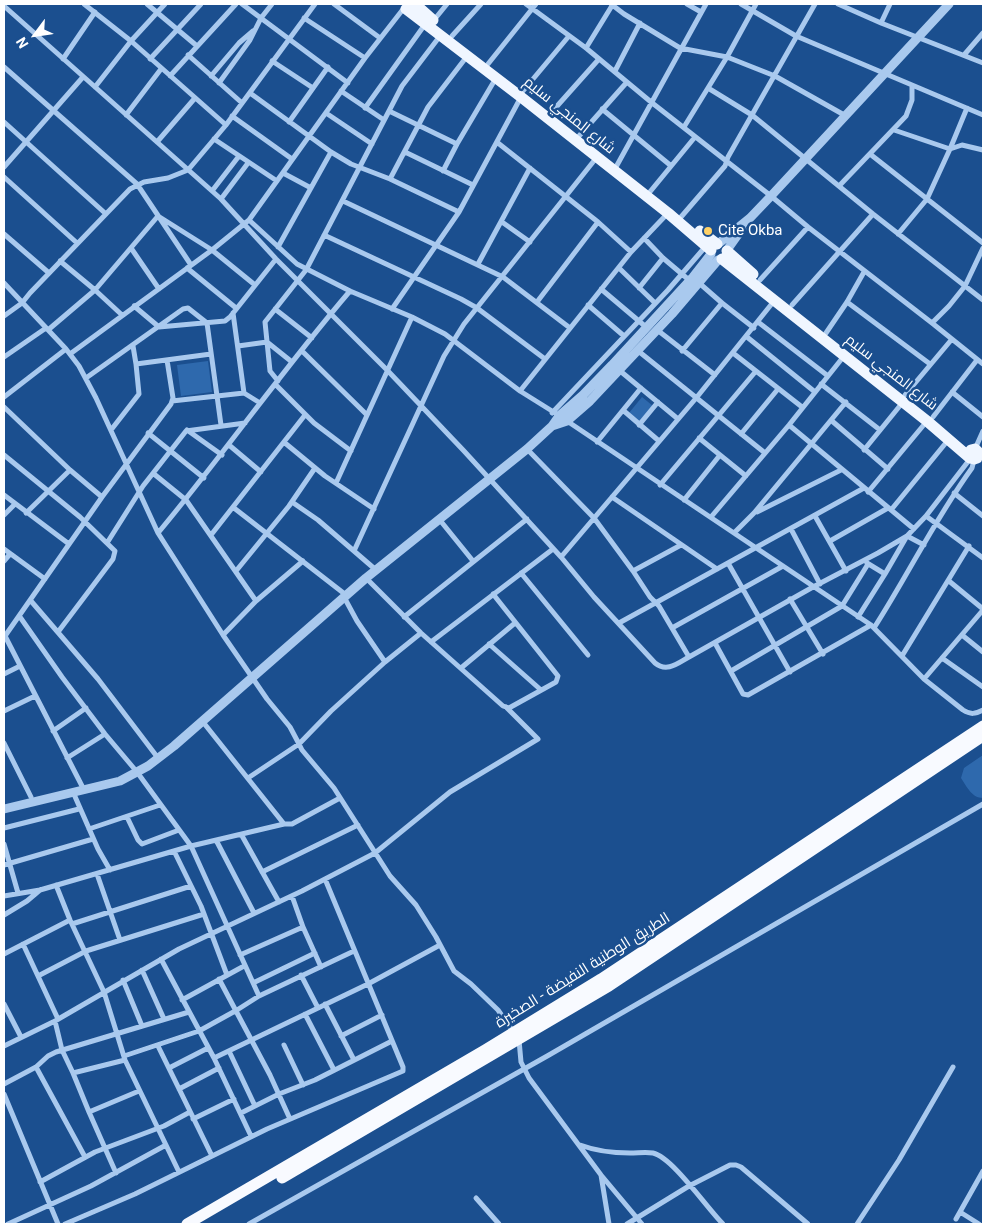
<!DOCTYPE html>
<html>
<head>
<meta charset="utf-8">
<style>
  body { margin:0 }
  #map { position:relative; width:987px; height:1228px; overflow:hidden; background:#1b4f8f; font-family:Roboto,sans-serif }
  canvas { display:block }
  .frame { position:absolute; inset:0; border:5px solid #fff; pointer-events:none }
  .north { position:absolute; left:10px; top:10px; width:50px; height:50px; -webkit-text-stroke:4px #1b4f8f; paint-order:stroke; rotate:239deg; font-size:14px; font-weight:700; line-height:20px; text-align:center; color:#fff }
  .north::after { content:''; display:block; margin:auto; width:18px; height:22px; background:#fff; clip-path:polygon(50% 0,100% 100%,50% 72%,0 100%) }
</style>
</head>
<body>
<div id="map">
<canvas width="987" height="1228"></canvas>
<div class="frame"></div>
<div class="north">N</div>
</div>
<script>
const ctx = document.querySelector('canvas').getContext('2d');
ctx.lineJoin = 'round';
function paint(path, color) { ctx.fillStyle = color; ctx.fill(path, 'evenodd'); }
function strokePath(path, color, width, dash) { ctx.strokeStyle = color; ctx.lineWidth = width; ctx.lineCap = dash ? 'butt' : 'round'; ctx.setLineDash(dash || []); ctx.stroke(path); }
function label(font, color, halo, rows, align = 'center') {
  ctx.font = font + ' Roboto,Cairo,sans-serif'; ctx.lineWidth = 5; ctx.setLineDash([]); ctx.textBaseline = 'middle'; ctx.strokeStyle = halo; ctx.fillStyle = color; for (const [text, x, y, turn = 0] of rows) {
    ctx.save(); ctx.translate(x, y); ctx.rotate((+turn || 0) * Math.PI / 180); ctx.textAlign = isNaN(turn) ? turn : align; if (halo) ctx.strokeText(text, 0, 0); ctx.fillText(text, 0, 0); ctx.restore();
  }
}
const green = new Path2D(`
  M 208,361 L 212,392 L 181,396 L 177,365 Z
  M 642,397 L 653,406 L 639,422 L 629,413 Z
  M 983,755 L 983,798 C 972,798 967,787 961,778 L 964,768 Z`);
const minor = new Path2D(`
  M 84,4 L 131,41 L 226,125
  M 147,4 L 197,46
  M 242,4 L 348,83
  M 334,4 L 380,38
  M 526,4 L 586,48 L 651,102 L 771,196 L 808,227 L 932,323 L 983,364
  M 611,4 L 624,14 L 680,48 L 727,57 L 775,76 L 846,116
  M 687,4 L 701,12
  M 741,4 L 796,36 L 983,115
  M 838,4 L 881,23 L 983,63
  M 4,6 L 221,199 L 276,259 L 388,371 L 464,451 L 561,557 L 594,597 L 655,663 C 667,673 678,663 689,657
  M 304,18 L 365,58
  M 434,20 L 447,4
  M 881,23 L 890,4
  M 452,36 L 481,4
  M 586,48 L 613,4
  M 188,55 L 242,103
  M 964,55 L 983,33
  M 63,59 L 95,12
  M 150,59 L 201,4
  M 272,61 L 313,88
  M 488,64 L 536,4
  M 4,67 L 137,184 L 191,265
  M 615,71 L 640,23
  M 170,76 L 236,4
  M 211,76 L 239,43 L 253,31
  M 219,83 L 250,40 L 261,18 L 272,4
  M 95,87 L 131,41 L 165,4
  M 708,88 L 752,115 L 873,214 L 983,300
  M 341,91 L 384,120
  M 523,91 L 569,36
  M 250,93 L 331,152 L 351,164 L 390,179 L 459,212
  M 365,108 L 426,23
  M 602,109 L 670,165
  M 389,111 L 457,144
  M 326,113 L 372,144
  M 550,114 L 599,59
  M 126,115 L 161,69
  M 232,116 L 292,159
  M 4,122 L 106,214
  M 289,122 L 328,67
  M 684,127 L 727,57 L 756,4
  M 894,130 L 950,149 L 962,145 L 983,150
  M 579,136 L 627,82
  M 214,139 L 277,181
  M 157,142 L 195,98
  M 498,143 L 598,222 L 631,252
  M 405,152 L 473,185
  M 870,154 L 983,243
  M 4,167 L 83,77
  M 616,167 L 706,4
  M 443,171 L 457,144 L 496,78
  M 283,173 L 311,188
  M 4,177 L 77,243
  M 390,179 L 428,107 L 468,55
  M 840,185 L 906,116 L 912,100 L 912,86
  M 212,191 L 239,156
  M 649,193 L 695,137
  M 221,199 L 248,163
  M 343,201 L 503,277 L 570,328
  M 681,217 L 725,166 L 728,157 L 815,4
  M 249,220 L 297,264 L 350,291 L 412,317 L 445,334 L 520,391 L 560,416
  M 502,222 L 530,242
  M 4,234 L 49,273
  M 898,234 L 927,199 L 950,149 L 967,108
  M 324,235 L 461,299 L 477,308 L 545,359
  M 644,238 L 663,258 L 689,280
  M 278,247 L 331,152
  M 131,248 L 159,289
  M 60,261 L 95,290 L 122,315
  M 478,264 L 530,168
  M 187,268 L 236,308
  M 619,268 L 655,303
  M 760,280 L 808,227
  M 698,282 L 722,303
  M 4,283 L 66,349 L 79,366 L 96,398 L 158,533 L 223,635 L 267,699 L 290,727 L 299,744 L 331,711 L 385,662 L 357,621 L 344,597
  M 639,288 L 663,258
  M 601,289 L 646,327
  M 537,302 L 598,222
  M 847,302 L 930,364
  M 588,305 L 624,336
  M 792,305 L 873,214
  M 134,306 L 159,327 L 225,321 L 230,317 L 276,259
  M 275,309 L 312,338
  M 392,309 L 459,212 L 521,97
  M 233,313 L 244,393
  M 4,316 L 22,303 L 30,293 L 130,189 L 144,182 L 168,178 L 188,170 L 226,125 L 315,4
  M 758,322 L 828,376
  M 932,323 L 949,306 L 965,286 L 983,248
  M 656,329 L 715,375
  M 48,330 L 95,290 L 158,216 L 212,250 L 255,285
  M 826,333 L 847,302 L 864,272
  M 747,337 L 815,392
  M 238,346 L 267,342 L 292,362
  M 637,350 L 765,453
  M 302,351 L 367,415
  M 682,351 L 722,303 L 754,328
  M 733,353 L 802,407
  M 70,354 L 212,250 L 249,220 L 365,58 L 404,8
  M 4,357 L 46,328
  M 136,364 L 211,354
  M 619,370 L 678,419
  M 86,378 L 183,309 L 188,308 L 207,323 L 221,425
  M 278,381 L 270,371 L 265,322 L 306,270 L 402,86 L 440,36
  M 821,384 L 880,430
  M 276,385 L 314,423 L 351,451
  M 520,391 L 631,252 L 668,213
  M 952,392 L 983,417
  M 905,395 L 952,339
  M 4,397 L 66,349
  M 172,401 L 244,393 L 260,403
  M 4,407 L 70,470 L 102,497
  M 624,411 L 659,441
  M 552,413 L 668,290 L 706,246
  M 933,417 L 977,360
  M 567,421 L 871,625 L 924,679 L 963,710 C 971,715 975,714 983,710
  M 832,421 L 888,469
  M 639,425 L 658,402
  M 789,425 L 914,529
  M 111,430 L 139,394 L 136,364 L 133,346
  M 187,430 L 222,455
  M 148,433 L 204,478
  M 741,434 L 778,389
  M 699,438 L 746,476
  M 597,442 L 641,388
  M 285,443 L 325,476 L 374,509
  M 229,445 L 261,472
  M 527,449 L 594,518 L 633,571 L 650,597 L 659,606 L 689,657 L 813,587 L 878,553 L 907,536 L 926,516 L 983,558
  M 975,449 L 983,431
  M 864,450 L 903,402
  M 4,455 L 80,517 L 115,551 L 113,559 L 58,632
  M 154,474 L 186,500 L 256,601 L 223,635
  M 336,483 L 412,317
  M 660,485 L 756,371
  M 868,492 L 927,421
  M 954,493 L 983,516
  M 4,495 L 69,544
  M 612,497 L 717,569
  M 684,500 L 720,455
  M 292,502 L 318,520 L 376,570
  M 234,508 L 346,595
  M 891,510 L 949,439
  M 757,512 L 841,470
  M 26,513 L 70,470
  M 4,515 L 15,504
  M 815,516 L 846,571
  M 926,516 L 970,459
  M 711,517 L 789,425 L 844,356
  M 439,519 L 473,561
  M 791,529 L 820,584
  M 158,533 C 224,454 283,369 350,291
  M 734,533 L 754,513 L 846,402
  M 211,535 L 305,415
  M 830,541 L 888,508
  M 107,543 L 143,486 L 186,431 L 245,423
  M 4,549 L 45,579
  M 354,551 L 444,356 L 464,324 L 597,157
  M 561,557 L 697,397 L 774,301
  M 4,561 L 10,554
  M 728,563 L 790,672
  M 236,571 L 289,506 L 315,468
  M 633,571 L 681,545
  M 521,573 L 588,655
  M 885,574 L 907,536 L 924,545
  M 366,578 L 421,633 L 503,706 L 509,708 L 556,682 L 558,676 L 493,594
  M 949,581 L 983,609
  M 790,599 L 823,654
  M 31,601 L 98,679 L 158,758
  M 256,601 L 303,561
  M 20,617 L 62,677 L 105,734 L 137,772 L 191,846 L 259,996
  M 404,617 L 527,519
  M 858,617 L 885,574 L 867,563
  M 619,623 L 864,488
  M 672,628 L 783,566
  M 874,628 C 908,575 935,519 972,468 L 974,460
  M 4,634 L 82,786
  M 962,635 L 983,652
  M 5,636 L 102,497 L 171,404 L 173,398 L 167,360
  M 431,642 L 553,549
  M 715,643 L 743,694 L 748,695 L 871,625
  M 489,644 L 541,690
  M 902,656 L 969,546
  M 942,658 L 983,687
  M 385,662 L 421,633
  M 461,668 L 515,623
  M 731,671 L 842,606 L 868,564
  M 4,674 L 20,666
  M 924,679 L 983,610
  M 4,711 L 35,696
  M 203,722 L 284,824
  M 53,731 L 86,708
  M 4,743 L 31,797
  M 67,758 L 105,734
  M 248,778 L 299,744 L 302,750 L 334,788 L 390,876 L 416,905 L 436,937 L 454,971 L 471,984 L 498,1010 L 514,1033
  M 73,792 L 98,849 L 110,870
  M 127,817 L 138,840 L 142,844 L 179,830
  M 4,828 L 79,809
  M 89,829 L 160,805
  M 241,834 L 279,902
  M 216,840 L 254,913
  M 4,844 L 18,893
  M 174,851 L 201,906 L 227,975
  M 4,865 L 93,839
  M 262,872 L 358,825
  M 97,874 L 120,940
  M 56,885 L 70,920 L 104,992 L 125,1060 L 179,1172
  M 4,896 L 40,890 L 191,846 L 284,824 L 292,824 L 340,798
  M 292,896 L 303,927 L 321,967
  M 4,915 L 27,901 L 40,890
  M 72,924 L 191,886
  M 23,944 L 58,1019
  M 4,954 L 70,920
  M 240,955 L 303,927
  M 161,959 L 214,1058 L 251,1136
  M 142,970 L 164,1019
  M 301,975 L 318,1008
  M 38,976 L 86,951 L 204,914
  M 219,979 L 270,1075 L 290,1119
  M 123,980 L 142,1026
  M 253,983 L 315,953
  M 182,1000 L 244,966
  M 4,1004 L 21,1037
  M 325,1004 L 354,1060
  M 305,1014 L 334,1070
  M 55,1021 L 62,1050 L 73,1073 L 89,1112 L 116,1173
  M 341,1036 L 382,1015
  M 519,1040 L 521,1062 L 529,1078 L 601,1175 L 642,1224
  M 284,1045 L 303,1085
  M 4,1046 L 55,1021 L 179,949 L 302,891 L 375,853 L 450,792 L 538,739 L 506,707
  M 158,1046 L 212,1156
  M 229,1051 L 255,1106
  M 124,1056 L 199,1031 L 237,1010 L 259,996 L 354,951
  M 214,1058 L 368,984 L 440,945
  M 36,1067 L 85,1157
  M 169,1068 L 208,1048
  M 73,1073 L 125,1060
  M 4,1084 L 36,1067 L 48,1056 L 56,1052 L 189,1012
  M 179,1089 L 219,1068
  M 4,1094 L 58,1224
  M 89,1112 L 139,1091
  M 241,1113 L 279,1094 L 315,1080 L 392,1041
  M 193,1119 L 234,1099
  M 580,1145 C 596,1151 613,1153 630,1153 C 638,1153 646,1152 653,1153 C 672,1157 707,1208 723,1224
  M 601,1175 L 609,1224
  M 40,1182 L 95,1152 L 164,1126 L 190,1112
  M 476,1198 L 499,1224
  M 960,1212 L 979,1224
  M 956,1219 L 983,1171
  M 8,1224 L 91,1186 L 166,1145
  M 65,1224 L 135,1194 L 267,1129 L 403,1071 L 403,1067 L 325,879
  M 249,1224 L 549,1055 L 983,804
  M 627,1224 L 689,1186 L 730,1165 L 736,1165 L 741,1167 L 808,1224
  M 857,1224 L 899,1160 L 953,1067`);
const tertiary = new Path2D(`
  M 718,244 L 750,218 L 771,196 L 949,4
  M 727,250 L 742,229
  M 552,426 L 567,421 L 590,401 L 672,314 L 718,260
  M 4,809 L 120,781 L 148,766 L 174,746 L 366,578 L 527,449 L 552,426 L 559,416 L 583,395 L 612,365 L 693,277 L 711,254`);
const primary = new Path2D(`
  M 415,4 L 433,20
  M 406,9 L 521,97 L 668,213 L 711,250
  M 700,231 L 717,244
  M 727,251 L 753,274
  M 722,259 L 927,421 L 970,458 L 974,459 L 977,458 L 978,452 L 975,449 L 971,450 L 969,453 L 969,456`);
const trunk = new Path2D(`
  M 282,1178 L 609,986 L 983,736
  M 187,1224 L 485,1050 L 601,979 L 983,726`);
const markers = [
  [708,231,5,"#ffd166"]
];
const streetNames = [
  ["شارع المنجي سليم",569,116,39],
  ["شارع المنجي سليم",891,373,38],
  ["الطريق الوطنية النفيضة - الصخيرة",583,971,-32]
];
const poiNames = [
  ["Cite Okba",718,231]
];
paint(green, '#2e69ad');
strokePath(minor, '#a9c9ee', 5);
strokePath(tertiary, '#a9c9ee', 9);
strokePath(primary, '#f0f6ff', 11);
strokePath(trunk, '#f8faff', 11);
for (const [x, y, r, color] of markers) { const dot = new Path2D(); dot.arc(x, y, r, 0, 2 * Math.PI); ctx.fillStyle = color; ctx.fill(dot); strokePath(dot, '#1b4f8f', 2); }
label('15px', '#fff', '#1b4f8f', streetNames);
label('15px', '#fff', '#1b4f8f', poiNames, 'left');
</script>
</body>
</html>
